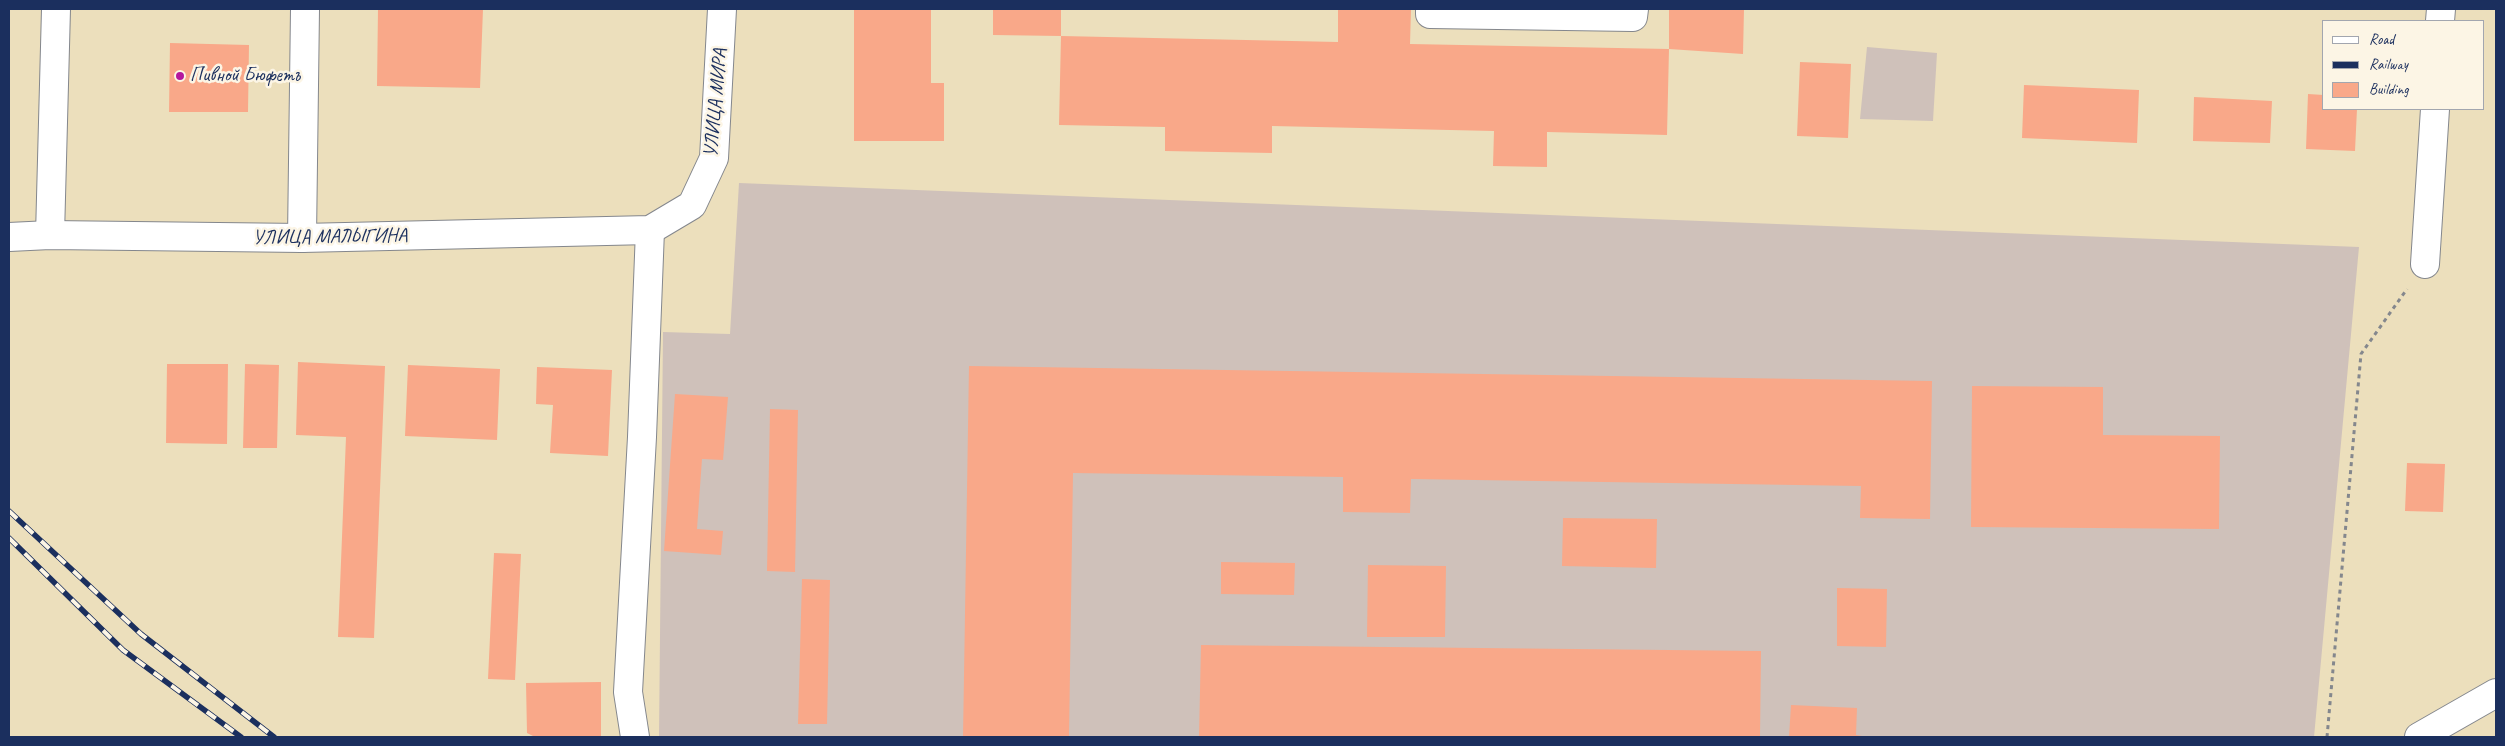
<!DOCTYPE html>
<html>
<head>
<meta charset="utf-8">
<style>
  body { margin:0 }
  #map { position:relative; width:2505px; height:746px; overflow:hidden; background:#ecdfbc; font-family:Caveat,sans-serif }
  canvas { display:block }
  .frame { position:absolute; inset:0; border:10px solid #1b2f5e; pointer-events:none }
  .legend { position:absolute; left:2322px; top:20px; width:162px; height:90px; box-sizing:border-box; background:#fcf5e5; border:1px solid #a2a6af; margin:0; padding:6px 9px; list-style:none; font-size:15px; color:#1b2f5e }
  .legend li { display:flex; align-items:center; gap:10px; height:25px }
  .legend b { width:25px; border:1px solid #a2a6af }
</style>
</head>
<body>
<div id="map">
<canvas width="2505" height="746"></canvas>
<div class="frame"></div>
<ul class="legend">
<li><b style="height:6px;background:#fff"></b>Road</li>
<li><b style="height:6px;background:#1b2f5e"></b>Railway</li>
<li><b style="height:14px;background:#f9a889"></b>Building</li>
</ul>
</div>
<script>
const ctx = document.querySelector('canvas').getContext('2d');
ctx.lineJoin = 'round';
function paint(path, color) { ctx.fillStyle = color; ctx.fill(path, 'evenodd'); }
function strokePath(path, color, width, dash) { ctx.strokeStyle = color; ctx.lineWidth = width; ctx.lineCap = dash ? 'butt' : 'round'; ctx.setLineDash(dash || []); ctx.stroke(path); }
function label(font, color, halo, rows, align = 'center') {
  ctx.font = font + ' Caveat,sans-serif'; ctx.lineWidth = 5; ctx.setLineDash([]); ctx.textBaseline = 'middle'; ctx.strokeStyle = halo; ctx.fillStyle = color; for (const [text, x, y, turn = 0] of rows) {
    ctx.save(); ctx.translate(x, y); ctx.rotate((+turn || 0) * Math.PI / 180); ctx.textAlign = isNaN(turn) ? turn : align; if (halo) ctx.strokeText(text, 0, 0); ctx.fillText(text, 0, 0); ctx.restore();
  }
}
const industrial = new Path2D(`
  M 1867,47 L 1937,53 L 1933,121 L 1860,119 Z
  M 739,183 L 2359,247 L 2314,737 L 659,737 L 663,332 L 730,334 Z`);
const building = new Path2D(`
  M 378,9 L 483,9 L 480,88 L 377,86 Z
  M 854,9 L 931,9 L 931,83 L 944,83 L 944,141 L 854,141 Z
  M 993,9 L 1061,9 L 1061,36 L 993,35 Z
  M 1338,9 L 1411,9 L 1410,44 L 1669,49 L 1669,9 L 1744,9 L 1743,54 L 1669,49 L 1667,135 L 1547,132 L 1547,167 L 1493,166 L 1494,131 L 1272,126 L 1272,153 L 1165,151 L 1165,127 L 1059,125 L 1061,36 L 1338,42 Z
  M 170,43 L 249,45 L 248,112 L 169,112 Z
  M 1800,62 L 1851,64 L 1848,138 L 1797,136 Z
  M 2024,85 L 2139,90 L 2137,143 L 2022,138 Z
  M 2308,94 L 2324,95 L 2324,109 L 2357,109 L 2355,151 L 2306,149 Z
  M 2194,97 L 2272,101 L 2270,143 L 2193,141 Z
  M 298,362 L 385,366 L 374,638 L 338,637 L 346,437 L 296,435 Z
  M 167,364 L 228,364 L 227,444 L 166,443 Z
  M 245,364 L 279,365 L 277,448 L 243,448 Z
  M 408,365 L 500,369 L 497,440 L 405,436 Z
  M 969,366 L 1932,381 L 1930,519 L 1860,518 L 1861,486 L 1411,479 L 1410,513 L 1343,512 L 1343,477 L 1073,473 L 1069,737 L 963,737 Z
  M 537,367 L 612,370 L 608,456 L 550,453 L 553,405 L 536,404 Z
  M 1972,386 L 2103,387 L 2103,435 L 2220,436 L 2219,529 L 1971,527 Z
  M 675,394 L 728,397 L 723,460 L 702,459 L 697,529 L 723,531 L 721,555 L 664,551 Z
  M 770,409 L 798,410 L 795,572 L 767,571 Z
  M 2407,463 L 2445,464 L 2443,512 L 2405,511 Z
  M 1563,518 L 1657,519 L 1656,568 L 1562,566 Z
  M 494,553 L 521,554 L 515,680 L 488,679 Z
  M 1221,562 L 1295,563 L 1294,595 L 1221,594 Z
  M 1368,565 L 1446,566 L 1445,637 L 1367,637 Z
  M 802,579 L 830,580 L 827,724 L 798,724 Z
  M 1837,588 L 1887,589 L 1886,647 L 1837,646 Z
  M 1201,645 L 1761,651 L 1760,737 L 1199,737 Z
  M 601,682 L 601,737 L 535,737 L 527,733 L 526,683 Z
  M 1791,705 L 1857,708 L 1856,735 L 1868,737 L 1789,737 Z`);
const path = new Path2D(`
  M 2327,737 L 2361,354 L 2407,289`);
const minor = new Path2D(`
  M 1430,9 L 1430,14 L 1633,17 L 1634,9
  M 2440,21 L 2441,9
  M 50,235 L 56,9
  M 302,238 L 305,9
  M 2425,264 L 2435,109
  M 635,737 L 628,692 L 642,437 L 650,230
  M 2419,737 L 2496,693`);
const major = new Path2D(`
  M 9,237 L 50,235 L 302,238 L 650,230 L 692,205 L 714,158 L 722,9`);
const rail = new Path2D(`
  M 9,511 L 141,634 L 274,737
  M 9,538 L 123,650 L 241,737`);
const markers = [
  [180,76,5,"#b5179e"]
];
const poiNames = [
  ["Пивной Бюфетъ",190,76]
];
const streetNames = [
  ["УЛИЦА МИРА",716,103,-85],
  ["УЛИЦА МАЛЫГИНА",330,237,-1]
];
paint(industrial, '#cfc1ba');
paint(building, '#f9a889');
strokePath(minor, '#84878d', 30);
strokePath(major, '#84878d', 30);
strokePath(path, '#84878d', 3, [4, 4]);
strokePath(minor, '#fff', 28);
strokePath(major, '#fff', 28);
strokePath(rail, '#1b2f5e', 5.5);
strokePath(rail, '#fcf5e5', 4, [11]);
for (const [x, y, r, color] of markers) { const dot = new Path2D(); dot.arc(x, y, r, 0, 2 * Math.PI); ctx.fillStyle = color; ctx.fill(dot); strokePath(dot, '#fcf5e5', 2); }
label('20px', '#1b2f5e', '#fcf5e5', poiNames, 'left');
label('20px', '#1b2f5e', '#fcf5e5', streetNames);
</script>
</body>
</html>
